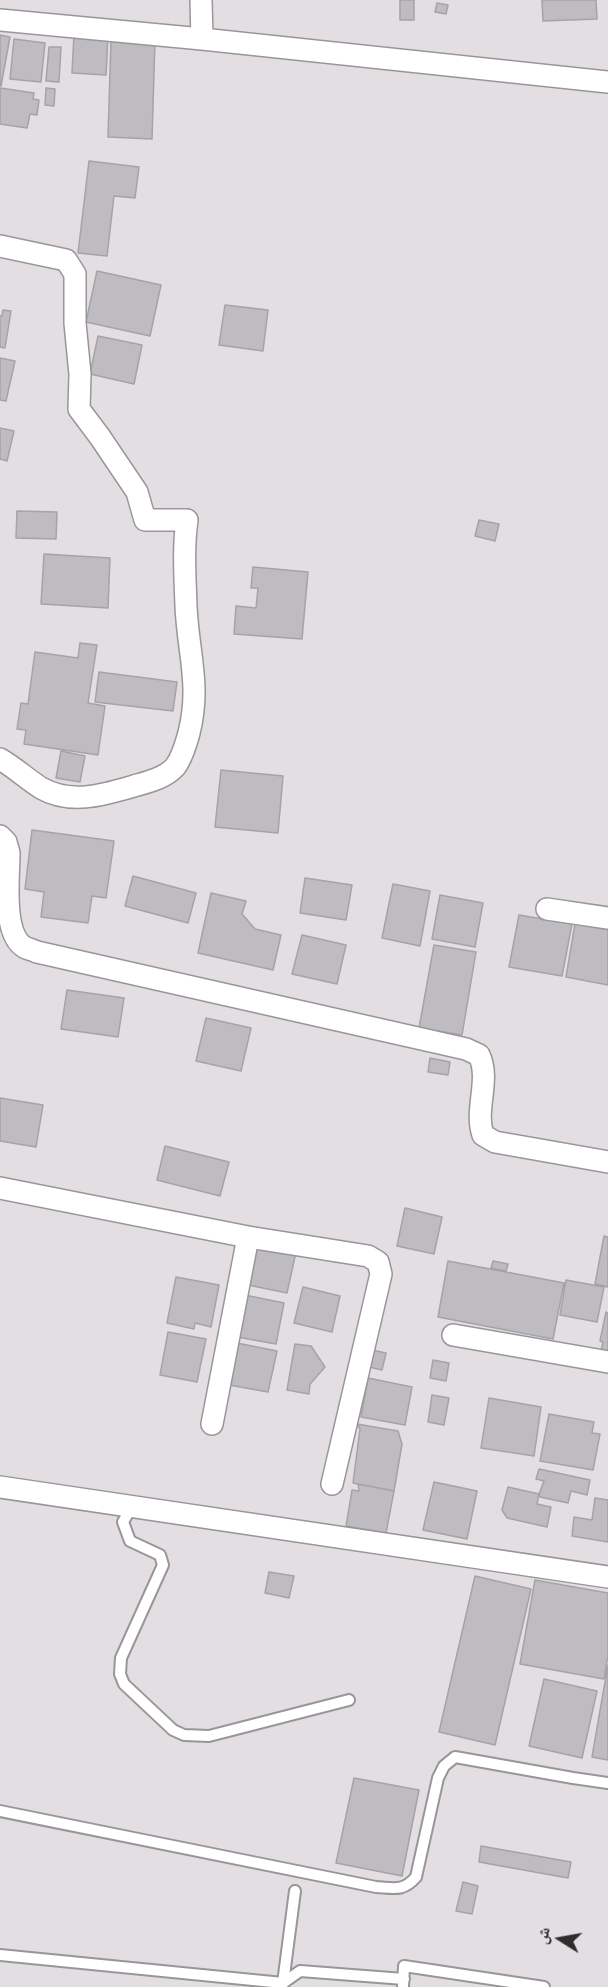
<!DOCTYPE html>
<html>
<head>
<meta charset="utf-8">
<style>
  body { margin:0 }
  #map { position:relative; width:608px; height:1987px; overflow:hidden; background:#e2dee2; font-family:Commissioner,"Noto Naskh Arabic",sans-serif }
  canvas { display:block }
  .north { position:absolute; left:530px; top:1909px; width:60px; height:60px; -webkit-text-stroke:4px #e2dee2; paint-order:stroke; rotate:281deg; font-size:16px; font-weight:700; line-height:24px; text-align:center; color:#2e2d2e }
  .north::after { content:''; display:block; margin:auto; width:21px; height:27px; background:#2e2d2e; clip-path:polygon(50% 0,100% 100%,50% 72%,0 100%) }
</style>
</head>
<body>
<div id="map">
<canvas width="608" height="1987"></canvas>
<div class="north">ش</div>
</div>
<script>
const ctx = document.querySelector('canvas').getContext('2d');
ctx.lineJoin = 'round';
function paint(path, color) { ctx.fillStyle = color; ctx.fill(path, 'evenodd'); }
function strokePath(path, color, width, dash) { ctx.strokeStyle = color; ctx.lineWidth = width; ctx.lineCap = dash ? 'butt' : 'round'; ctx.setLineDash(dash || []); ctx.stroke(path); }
const building = new Path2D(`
  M 400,0 L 414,0 L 414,20 L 400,20 Z
  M 542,0 L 596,0 L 597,19 L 543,21 Z
  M 437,3 L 448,5 L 446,14 L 435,12 Z
  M 74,33 L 108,35 L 106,75 L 72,73 Z
  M 0,35 L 10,37 L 1,86 L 0,85 Z
  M 14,39 L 45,43 L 41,82 L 10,79 Z
  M 111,39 L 155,40 L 152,139 L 108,137 Z
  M 49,47 L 61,47 L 59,82 L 46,81 Z
  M 0,88 L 34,93 L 33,99 L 39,100 L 37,115 L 30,114 L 27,128 L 0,124 Z
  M 46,88 L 55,89 L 54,106 L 45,105 Z
  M 89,161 L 139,167 L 135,198 L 114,196 L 107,256 L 78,253 Z
  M 97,271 L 161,285 L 150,336 L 86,322 Z
  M 225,305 L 268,310 L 263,351 L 219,345 Z
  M 3,310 L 11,311 L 5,348 L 0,347 L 0,316 L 2,316 Z
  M 98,336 L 142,345 L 134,384 L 90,374 Z
  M 0,358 L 15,361 L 6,401 L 0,400 Z
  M 0,428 L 14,431 L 7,461 L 0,459 Z
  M 17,511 L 57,512 L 56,539 L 16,538 Z
  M 479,520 L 499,524 L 495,541 L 475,536 Z
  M 44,554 L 110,558 L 108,608 L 41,604 Z
  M 253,567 L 308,572 L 302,639 L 234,634 L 236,606 L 256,608 L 258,588 L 251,588 Z
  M 80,643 L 97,645 L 88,703 L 105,706 L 98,755 L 24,744 L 26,730 L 17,729 L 21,703 L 28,704 L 35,652 L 78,658 Z
  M 99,672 L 177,682 L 173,711 L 95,702 Z
  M 61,751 L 85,756 L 80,782 L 56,778 Z
  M 221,770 L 283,776 L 278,833 L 215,827 Z
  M 32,830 L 114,841 L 106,898 L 92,896 L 88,923 L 41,917 L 44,892 L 25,889 Z
  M 133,876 L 196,893 L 188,923 L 125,906 Z
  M 305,878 L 352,885 L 346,920 L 300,913 Z
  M 393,884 L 430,891 L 420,946 L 382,938 Z
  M 211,893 L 246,901 L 242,914 L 255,929 L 281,935 L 273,970 L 198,953 Z
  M 440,895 L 483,903 L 475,947 L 432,939 Z
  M 519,915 L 572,924 L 562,976 L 509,967 Z
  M 575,924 L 608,930 L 608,985 L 566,977 Z
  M 302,935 L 346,945 L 337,984 L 292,974 Z
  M 434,945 L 476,952 L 462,1035 L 419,1028 Z
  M 67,990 L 124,998 L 118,1037 L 61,1029 Z
  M 206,1018 L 251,1028 L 241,1071 L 196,1061 Z
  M 430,1058 L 450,1062 L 448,1075 L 428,1072 Z
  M 0,1098 L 43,1105 L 36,1147 L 0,1141 Z
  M 165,1146 L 229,1162 L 220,1196 L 157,1180 Z
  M 405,1208 L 442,1217 L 434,1254 L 397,1246 Z
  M 604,1236 L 608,1237 L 608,1287 L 595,1284 Z
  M 256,1244 L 296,1252 L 287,1293 L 248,1285 Z
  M 448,1261 L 564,1283 L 553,1339 L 438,1317 Z
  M 493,1261 L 508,1264 L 506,1271 L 491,1268 Z
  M 176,1277 L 219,1285 L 211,1327 L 195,1323 L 194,1329 L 167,1323 Z
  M 566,1280 L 604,1287 L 597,1322 L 560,1315 Z
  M 303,1287 L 340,1296 L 332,1332 L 294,1323 Z
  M 245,1295 L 284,1303 L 276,1344 L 237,1337 Z
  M 606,1312 L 608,1313 L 608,1352 L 601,1351 L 603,1342 L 600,1341 Z
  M 168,1332 L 206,1339 L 197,1382 L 160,1375 Z
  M 237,1343 L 277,1351 L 268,1392 L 229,1385 Z
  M 295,1344 L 311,1346 L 325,1367 L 310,1384 L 309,1394 L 287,1390 Z
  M 372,1350 L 386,1353 L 382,1370 L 369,1367 Z
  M 433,1360 L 449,1363 L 446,1381 L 430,1378 Z
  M 368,1378 L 412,1387 L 405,1425 L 361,1417 Z
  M 432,1395 L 449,1398 L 444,1425 L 428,1422 Z
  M 489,1398 L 541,1407 L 534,1456 L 481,1448 Z
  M 549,1414 L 594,1422 L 592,1433 L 600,1434 L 593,1470 L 540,1461 Z
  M 357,1424 L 398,1431 L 402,1444 L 394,1491 L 353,1483 L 360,1429 Z
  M 539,1469 L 590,1480 L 587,1495 L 571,1491 L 568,1503 L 540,1497 L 539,1494 L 544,1481 L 536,1479 Z
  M 434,1482 L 477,1491 L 467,1539 L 423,1530 Z
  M 358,1484 L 394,1491 L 386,1533 L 346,1526 L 352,1490 L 359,1491 Z
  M 508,1487 L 539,1494 L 537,1504 L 551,1507 L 547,1527 L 507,1518 L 502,1510 Z
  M 595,1498 L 608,1500 L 608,1542 L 572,1536 L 574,1517 L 592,1520 Z
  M 269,1572 L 294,1576 L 289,1598 L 265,1593 Z
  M 475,1576 L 531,1589 L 495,1745 L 439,1732 Z
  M 535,1580 L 608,1593 L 608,1655 L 604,1679 L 520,1664 Z
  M 608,1665 L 608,1760 L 592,1757 Z
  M 544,1679 L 597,1691 L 582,1758 L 529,1746 Z
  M 354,1778 L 419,1790 L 402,1876 L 336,1863 Z
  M 481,1846 L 571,1862 L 568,1878 L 479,1862 Z
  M 463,1882 L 478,1886 L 472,1914 L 456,1911 Z`);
const lane = new Path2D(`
  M 132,1506 L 123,1522 L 130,1541 L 160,1555 L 163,1565 L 121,1658 L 120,1674 L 124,1684 L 173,1730 L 184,1735 L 209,1736 L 349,1700
  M 0,1811 L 376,1887 C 394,1888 403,1892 416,1877 L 438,1778 L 444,1766 L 455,1757 L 573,1778 L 608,1783
  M 0,1955 L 283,1983 L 282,1987
  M 283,1983 L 300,1971 L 404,1979
  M 283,1983 L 295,1891
  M 403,1987 L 404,1966 L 544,1987`);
const street = new Path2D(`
  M 201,0 L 202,39
  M 0,20 L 202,39 L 608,82
  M 0,246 L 66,260 L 75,274 L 75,323 L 80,374 L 79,409 L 100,437 L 137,492 L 145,520 L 187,520 C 183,548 185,577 186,606 C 188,653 201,685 189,733 C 186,744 182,758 175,767 C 165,778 148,782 134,786 C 103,795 71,805 41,788 C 27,779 14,767 0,759
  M 0,836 L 6,842 L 9,853 C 9,877 2,933 24,947 C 28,949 33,950 37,952 L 466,1049 L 479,1055 C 491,1080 474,1109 483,1135 L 495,1142 L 608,1162
  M 547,909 L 608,918
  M 0,1188 L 248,1237 L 368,1256 L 378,1262 L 381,1274 L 332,1484
  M 453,1335 L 608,1362
  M 212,1424 L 248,1237
  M 0,1487 L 608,1577`);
paint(building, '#bebcc1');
strokePath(building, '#a5a3a7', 1.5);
strokePath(lane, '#99969a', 14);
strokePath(street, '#99969a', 24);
strokePath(lane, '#fff', 10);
strokePath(street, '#fff', 21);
</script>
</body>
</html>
